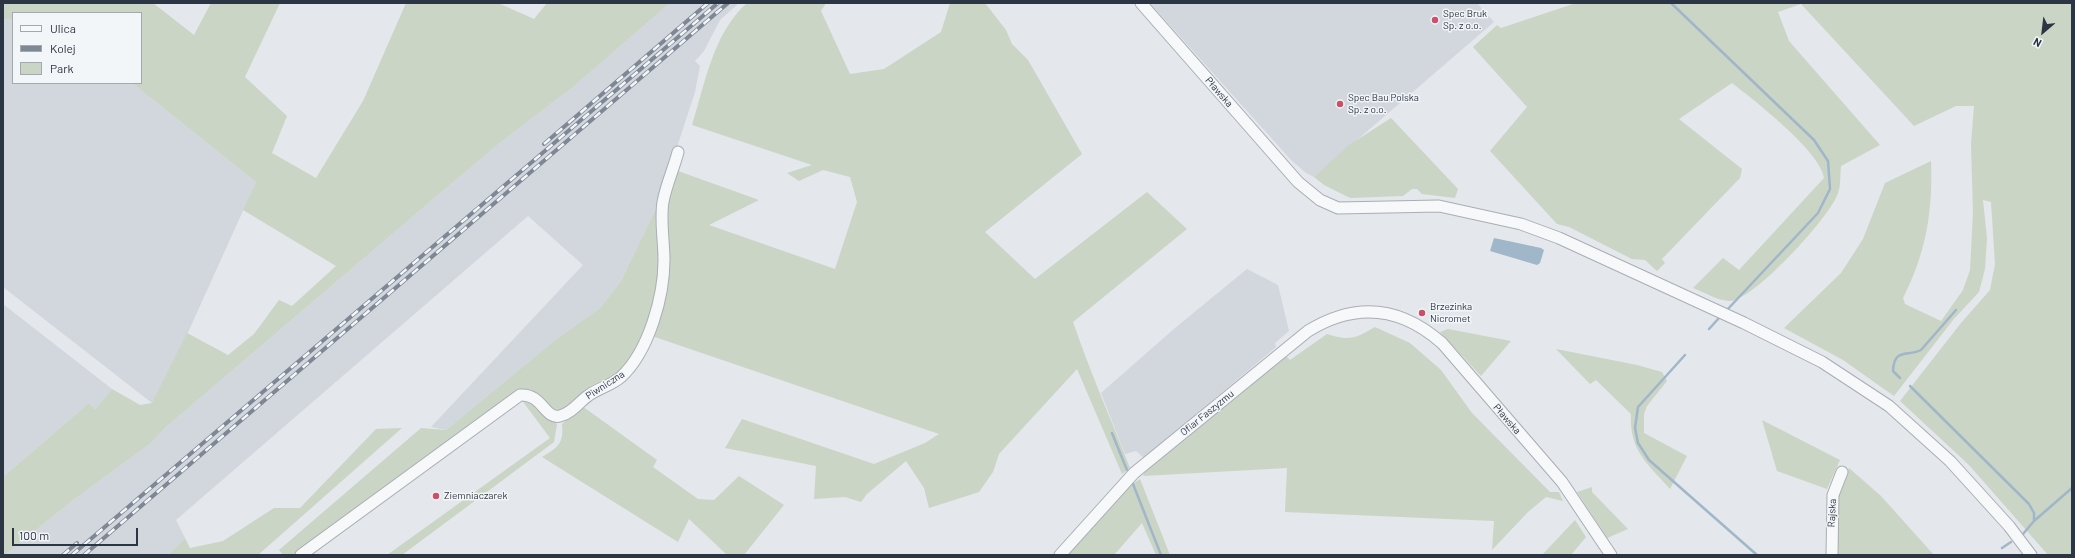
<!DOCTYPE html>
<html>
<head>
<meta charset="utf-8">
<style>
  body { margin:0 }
  #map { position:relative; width:2075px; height:558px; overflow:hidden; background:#e4e7eb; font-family:Barlow,sans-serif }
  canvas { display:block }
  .frame { position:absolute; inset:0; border:4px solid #2c3543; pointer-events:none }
  .legend { position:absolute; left:12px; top:12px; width:130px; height:72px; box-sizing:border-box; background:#f3f6f8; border:1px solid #a3a9b0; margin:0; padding:5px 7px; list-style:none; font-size:12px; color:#2c3543 }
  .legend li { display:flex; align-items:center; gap:8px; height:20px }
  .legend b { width:20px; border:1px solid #a3a9b0 }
  .north { position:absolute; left:2023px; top:12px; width:40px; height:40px; -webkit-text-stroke:3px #f3f6f8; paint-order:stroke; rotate:208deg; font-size:11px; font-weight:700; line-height:16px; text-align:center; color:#2c3543 }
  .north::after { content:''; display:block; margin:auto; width:14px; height:18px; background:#2c3543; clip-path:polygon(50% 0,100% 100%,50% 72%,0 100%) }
  .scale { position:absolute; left:12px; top:528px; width:126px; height:18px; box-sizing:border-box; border:2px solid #2c3543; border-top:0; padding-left:5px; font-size:12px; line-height:14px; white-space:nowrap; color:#2c3543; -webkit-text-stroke:3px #f3f6f8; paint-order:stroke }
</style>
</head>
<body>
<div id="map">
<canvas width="2075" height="558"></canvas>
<div class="frame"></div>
<ul class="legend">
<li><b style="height:5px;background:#f6f8f9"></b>Ulica</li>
<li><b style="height:5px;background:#7e8794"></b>Kolej</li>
<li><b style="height:11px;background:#cad5c5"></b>Park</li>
</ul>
<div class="north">N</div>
<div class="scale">100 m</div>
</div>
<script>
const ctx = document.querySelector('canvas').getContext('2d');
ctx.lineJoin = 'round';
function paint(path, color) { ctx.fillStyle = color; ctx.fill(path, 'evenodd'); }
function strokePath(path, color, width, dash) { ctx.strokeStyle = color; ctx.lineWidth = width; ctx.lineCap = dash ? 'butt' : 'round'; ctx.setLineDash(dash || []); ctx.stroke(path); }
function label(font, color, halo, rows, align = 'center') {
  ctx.font = font + ' Barlow,sans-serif'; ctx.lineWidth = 3; ctx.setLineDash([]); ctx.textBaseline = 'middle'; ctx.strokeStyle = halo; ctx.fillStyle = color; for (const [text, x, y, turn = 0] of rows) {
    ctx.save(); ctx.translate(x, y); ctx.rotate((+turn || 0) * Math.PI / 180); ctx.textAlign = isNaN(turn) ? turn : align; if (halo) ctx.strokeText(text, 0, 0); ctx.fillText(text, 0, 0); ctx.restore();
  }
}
const built = new Path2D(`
  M 670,3 L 739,3 L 720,20 L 704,51 L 695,61 L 700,66 L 695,92 L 659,202 L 621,281 L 600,308 L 554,341 L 446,430 L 431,427 L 583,265 L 528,216 L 176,520 L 185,538 L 168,555 L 5,555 L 72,501 L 151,443 L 166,427 L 445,189 L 501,142 L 573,87 Z
  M 1150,3 L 1477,3 L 1494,22 L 1314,177 L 1306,173 L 1292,161 Z
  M 3,19 L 13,20 L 13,83 L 132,83 L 256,182 L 171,370 L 152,403 L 3,287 Z
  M 1247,269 L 1278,285 L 1289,331 L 1275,343 L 1276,347 L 1144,458 L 1136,451 L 1125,454 L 1101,393 L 1175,328 Z
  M 3,304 L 112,389 L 95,409 L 89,403 L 3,477 Z`);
const green = new Path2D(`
  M 3,3 L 153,3 L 194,35 L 211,3 L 280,3 L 245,77 L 287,116 L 272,153 L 316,178 L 363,101 L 406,3 L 498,3 L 534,19 L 547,3 L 670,3 L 573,87 L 501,142 L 445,189 L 166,427 L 151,443 L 72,501 L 5,555 L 3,555 L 3,477 L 89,403 L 95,409 L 112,389 L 140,405 L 152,403 L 187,333 L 228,355 L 254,334 L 279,300 L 292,306 L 336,266 L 243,210 L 256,182 L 132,83 L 141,83 L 141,13 L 13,13 L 13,20 L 3,19 Z
  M 747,3 L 826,3 L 821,11 L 850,74 L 884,69 L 941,32 L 950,3 L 985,3 L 1006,30 L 1012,44 L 1028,60 L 1082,154 L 985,232 L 1035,279 L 1147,192 L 1187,229 L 1073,322 C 1090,372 1111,419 1130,468 L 1122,474 L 1077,369 L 999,454 L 993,472 L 979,492 L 929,508 L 924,488 L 906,461 L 867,494 L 861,502 L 845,497 L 814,499 L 816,466 L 725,448 L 742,419 L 874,464 L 925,443 L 939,434 L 652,336 L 666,205 L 678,171 L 759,200 L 709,225 L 835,269 L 857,202 L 850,177 L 823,170 L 799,181 L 787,173 L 812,165 L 692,125 C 705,84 713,33 747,3 Z
  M 1576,3 L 2072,3 L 2072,555 L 2048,555 L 1969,465 L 1900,401 L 1961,323 L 1990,290 L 1995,264 L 1991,202 L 1983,200 L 1987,238 L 1985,269 L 1979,292 L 1953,320 L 1894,396 L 1843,360 L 1784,328 L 1841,273 L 1863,239 L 1885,183 L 1931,161 C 1933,211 1926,253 1903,298 L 1905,304 L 1941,321 L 1963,290 L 1970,270 L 1973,213 L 1971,144 L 1974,106 L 1956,106 L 1914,126 L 1801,4 L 1778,12 L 1789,41 L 1880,145 L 1841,166 C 1840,175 1841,185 1838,193 C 1831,216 1754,300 1730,301 C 1718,301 1704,292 1693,288 L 1723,258 L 1739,270 L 1824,178 C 1821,152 1754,100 1732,83 L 1679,119 L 1742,169 L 1740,178 L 1662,259 L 1665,263 L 1657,271 L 1645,260 L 1632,259 L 1569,227 L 1557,224 L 1490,151 L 1527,107 L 1473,47 L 1497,25 L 1501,28 Z
  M 1391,118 L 1458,189 L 1455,198 L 1422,194 L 1417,189 L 1412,189 L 1403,196 L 1350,198 L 1324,185 L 1314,177 L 1349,145 Z
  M 659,202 L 659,283 L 648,320 L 638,346 L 620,372 L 591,386 L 564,410 L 553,411 L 538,394 L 519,390 L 295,555 L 283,555 L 279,550 L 421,428 L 446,430 L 554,341 L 600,308 L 621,281 Z
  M 1375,327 L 1410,343 L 1441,370 L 1472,413 L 1550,492 L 1559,492 L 1563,501 L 1546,497 L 1528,512 L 1492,550 L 1494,521 L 1285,512 L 1287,468 L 1143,476 L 1145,471 L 1286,356 L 1290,360 L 1327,334 C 1349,341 1355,339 1375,327 Z
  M 1448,329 L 1511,341 L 1481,376 L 1440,332 Z
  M 1556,349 L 1637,365 L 1662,372 L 1667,381 L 1647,406 L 1644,414 L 1644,433 L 1687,456 L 1670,489 C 1648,464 1629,451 1631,414 L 1596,380 L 1590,384 Z
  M 524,398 L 547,414 L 557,424 L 554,442 L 402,555 L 387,555 L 550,438 L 521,399 Z
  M 582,406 L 657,460 L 653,467 L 698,499 L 714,500 L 739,476 L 784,505 L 744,555 L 727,555 L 689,519 L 678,542 L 542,457 C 558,447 564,444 562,424 Z
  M 1762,420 L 1840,460 L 1827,489 L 1777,471 Z
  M 402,428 L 258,555 L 168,555 L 185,538 L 190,548 L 223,541 L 274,508 L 300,508 L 376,429 Z
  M 1849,468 L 1881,496 L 1934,555 L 1836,555 L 1838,486 Z
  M 1140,479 L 1170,555 L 1156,555 L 1142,523 L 1114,555 L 1067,555 L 1125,489 Z
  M 1592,487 L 1592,492 L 1628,529 L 1607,538 L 1577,492 Z
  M 1575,520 L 1586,537 L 1571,555 L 1542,555 Z`);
const water = new Path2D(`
  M 1494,238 L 1541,248 L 1544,250 L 1540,263 L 1537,265 L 1490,251 Z`);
const stream = new Path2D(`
  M 1671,3 L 1814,140 L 1828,161 L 1830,189 L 1818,213 L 1726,311
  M 1709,329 L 1719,318
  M 1685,355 L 1638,407 L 1635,428 L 1638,443 L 1649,460 L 1757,555
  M 1900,378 L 1893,371 C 1894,347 1908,357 1921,350 L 1956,310
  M 1910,386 L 2029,504 L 2034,513 L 2034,521 L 2023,534
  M 1112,433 L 1127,470
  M 1133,484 L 1161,555
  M 2034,521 L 2072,488
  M 2002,548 L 2011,542`);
const minor = new Path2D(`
  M 1141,3 L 1298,182 L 1320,200 L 1338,208 L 1439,206 L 1521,224 L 1559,238 L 1744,323 L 1822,362 L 1889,406 L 1950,461 L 2009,526 L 2031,555
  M 301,555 L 520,395 C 542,393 545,420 560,416 C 572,413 580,401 589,395 C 599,388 612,385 621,377 C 649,351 664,296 664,260 C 664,241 660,220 663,202 C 666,185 674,168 678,152
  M 1060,555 L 1134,473 L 1308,331 C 1355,302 1400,306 1442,343 L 1562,482 L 1611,555
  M 1832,555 L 1833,495 L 1842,472`);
const rail = new Path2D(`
  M 544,144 L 708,3
  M 63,555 L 77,543
  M 72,555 L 718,3
  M 84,555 L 728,3`);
const markers = [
  [1435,20,4,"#ca4f68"],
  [1340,104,4,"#ca4f68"],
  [1422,313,4,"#ca4f68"],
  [436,496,4,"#ca4f68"]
];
const poiNames = [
  ["Spec Bruk",1443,14],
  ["Sp. z o.o.",1443,26],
  ["Spec Bau Polska",1348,98],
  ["Sp. z o.o.",1348,110],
  ["Brzezinka",1430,307],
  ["Nicromet",1430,319],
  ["Ziemniaczarek",444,496]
];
const streetNames = [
  ["Pławska",1219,92,49],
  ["Piwniczna",605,385,-33],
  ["Ofiar Faszyzmu",1207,413,-39],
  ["Pławska",1507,419,49],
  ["Rajska",1832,513,-87]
];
paint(built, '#d2d6dd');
paint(green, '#cad5c5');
paint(water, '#a0b6c9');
strokePath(stream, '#a0b6c9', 2.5);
strokePath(minor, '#a9aeb5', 13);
strokePath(minor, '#f6f8f9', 11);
strokePath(rail, '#7e8794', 4);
strokePath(rail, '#f3f6f8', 2.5, [8]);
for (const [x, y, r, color] of markers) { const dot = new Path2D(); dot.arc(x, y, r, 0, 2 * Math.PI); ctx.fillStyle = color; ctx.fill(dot); strokePath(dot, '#f3f6f8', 1.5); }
label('10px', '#2c3543', '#f3f6f8', poiNames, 'left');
label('10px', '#2c3543', '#f3f6f8', streetNames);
</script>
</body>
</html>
